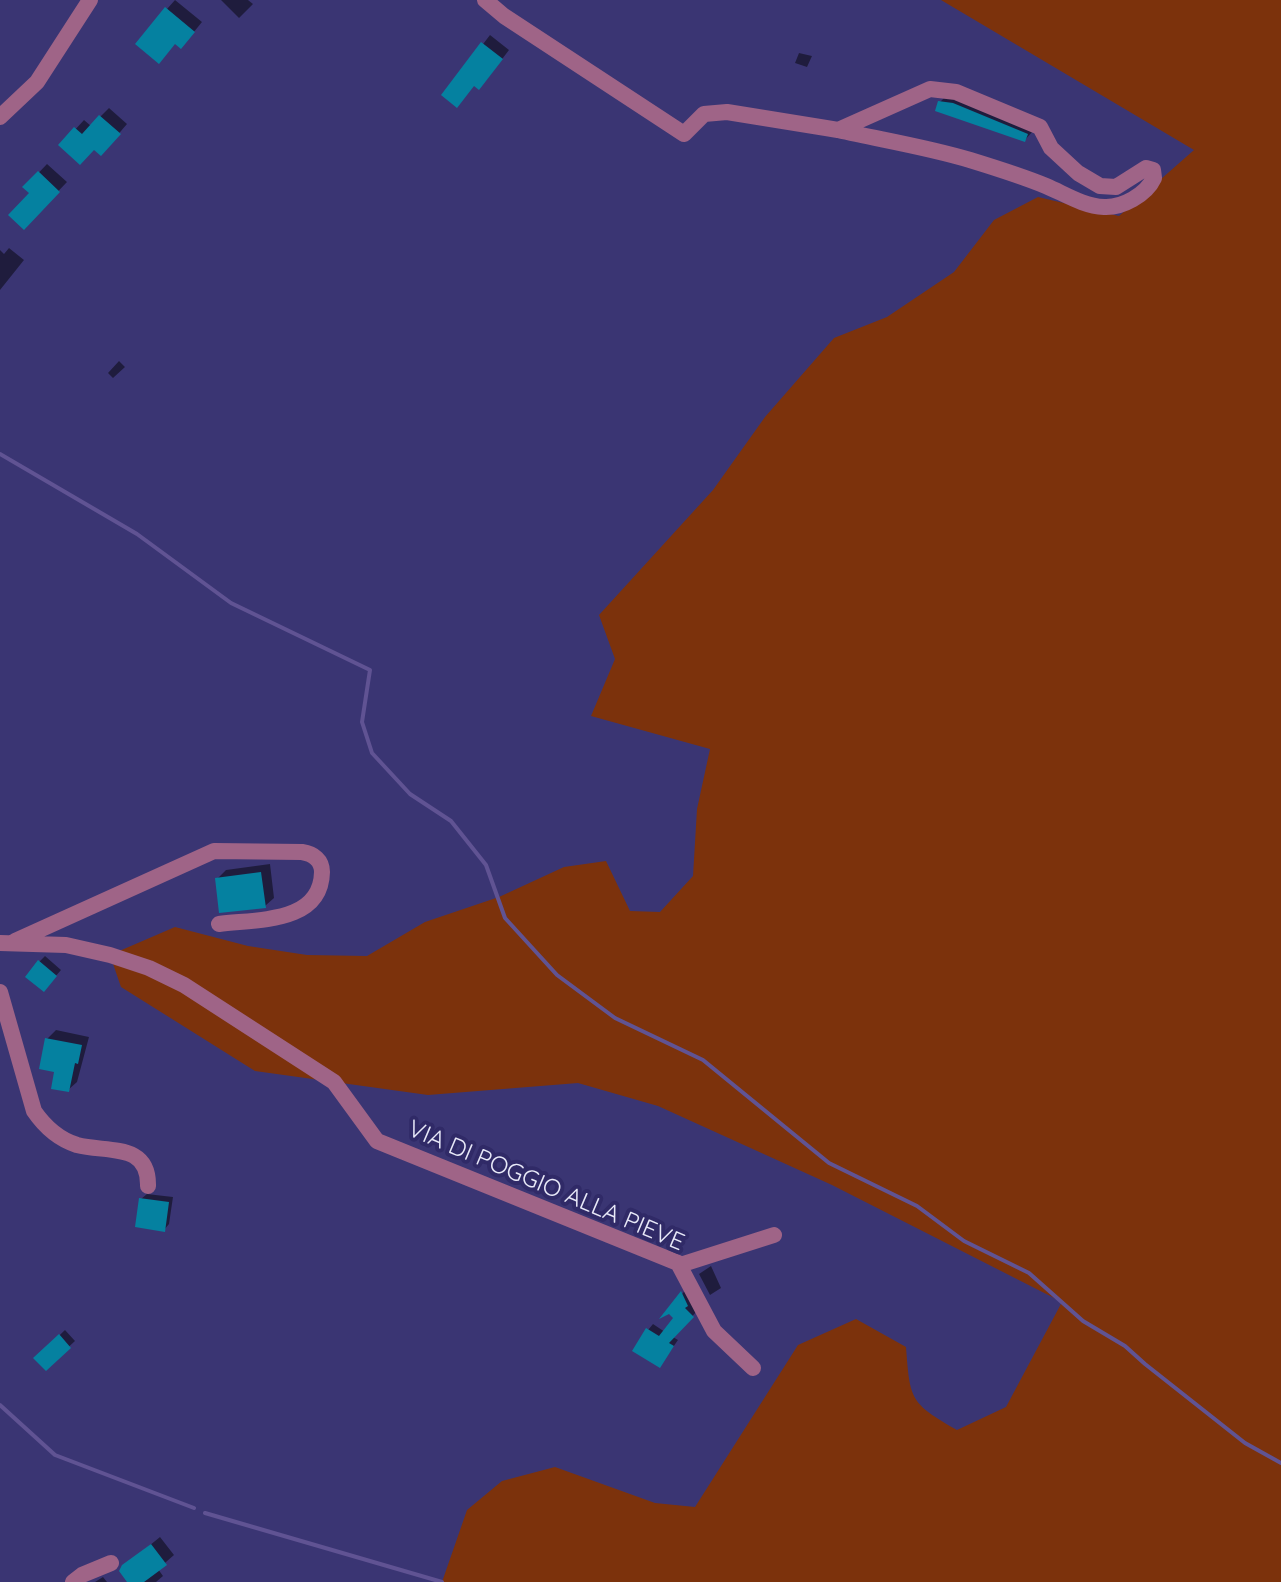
<!DOCTYPE html>
<html>
<head>
<meta charset="utf-8">
<style>
  body { margin:0 }
  canvas { display:block; background:#3a3573 }
</style>
</head>
<body>
<canvas width="1281" height="1582"></canvas>
<script>
const ctx = document.querySelector('canvas').getContext('2d');
ctx.lineJoin = 'round';
function paint(path, color) { ctx.fillStyle = color; ctx.fill(path, 'evenodd'); }
function strokePath(path, color, width, dash) { ctx.strokeStyle = color; ctx.lineWidth = width; ctx.lineCap = dash ? 'butt' : 'round'; ctx.setLineDash(dash || []); ctx.stroke(path); }
function label(font, color, halo, rows, align = 'center') {
  ctx.font = font + ' Quicksand,sans-serif'; ctx.lineWidth = 8; ctx.setLineDash([]); ctx.textBaseline = 'middle'; ctx.strokeStyle = halo; ctx.fillStyle = color; for (const [text, x, y, turn = 0] of rows) {
    ctx.save(); ctx.translate(x, y); ctx.rotate((+turn || 0) * Math.PI / 180); ctx.textAlign = isNaN(turn) ? turn : align; if (halo) ctx.strokeText(text, 0, 0); ctx.fillText(text, 0, 0); ctx.restore();
  }
}
const green = new Path2D(`
  M 941,0 L 1281,0 L 1281,1582 L 442,1582 L 467,1510 L 502,1481 L 555,1467 L 655,1503 L 695,1507 L 798,1345 L 856,1319 L 906,1347 C 910,1400 910,1403 957,1430 L 1006,1407 L 1062,1302 L 832,1185 L 658,1106 L 578,1083 L 428,1095 L 255,1071 L 121,987 L 110,955 L 175,927 L 248,946 L 307,955 L 367,956 L 425,922 L 499,897 L 564,867 L 606,861 L 630,911 L 660,912 L 693,876 L 697,809 L 710,749 L 591,716 L 615,659 L 599,615 L 713,490 L 765,417 L 834,338 L 887,317 L 954,272 L 994,220 L 1038,197 L 1119,216 L 1194,150 Z`);
const shadow = new Path2D(`
  M 175,0 L 202,22 L 189,38 L 176,42 L 167,9 Z
  M 221,0 L 248,0 L 253,4 L 239,18 Z
  M 490,35 L 509,50 L 487,79 L 444,95 Z
  M 799,53 L 812,56 L 807,67 L 795,63 Z
  M 949,93 L 1033,131 L 1025,140 L 940,102 Z
  M 109,108 L 127,124 L 109,145 L 94,147 L 61,145 L 84,120 L 91,126 Z
  M 47,164 L 67,182 L 24,227 L 32,193 L 25,187 Z
  M 9,248 L 24,260 L 0,290 L 0,250 L 4,254 Z
  M 119,361 L 125,367 L 113,378 L 108,373 Z
  M 270,864 L 274,898 L 265,906 L 217,879 L 226,870 Z
  M 45,956 L 61,970 L 49,984 L 39,962 Z
  M 56,1030 L 89,1037 L 77,1082 L 68,1090 L 57,1071 L 47,1039 Z
  M 147,1194 L 173,1197 L 169,1224 L 164,1230 L 141,1199 Z
  M 711,1266 L 721,1288 L 710,1295 L 699,1274 Z
  M 687,1288 L 698,1310 L 673,1337 L 678,1340 L 660,1366 L 648,1330 L 653,1324 L 665,1332 L 676,1318 L 670,1312 L 666,1314 Z
  M 65,1330 L 75,1341 L 46,1368 L 36,1358 Z
  M 160,1537 L 174,1555 L 158,1569 L 163,1576 L 156,1582 L 130,1582 L 123,1567 Z
  M 103,1577 L 107,1582 L 95,1582 Z`);
const stream = new Path2D(`
  M 0,454 L 137,534 L 231,603 L 370,670 L 362,722 L 372,753 L 410,794 L 451,821 L 486,865 L 505,918 L 557,975 L 615,1018 L 703,1060 L 829,1163 L 917,1206 L 964,1241 L 1029,1273 L 1083,1321 L 1125,1346 L 1145,1364 L 1245,1443 L 1281,1463
  M 0,1405 L 55,1455 L 194,1508
  M 205,1513 L 442,1582`);
const building = new Path2D(`
  M 165,7 L 195,32 L 181,49 L 175,44 L 159,64 L 135,44 Z
  M 481,42 L 503,59 L 479,90 L 474,86 L 457,108 L 441,95 Z
  M 938,101 L 953,103 L 1028,134 L 1025,142 L 935,111 Z
  M 99,115 L 121,134 L 101,156 L 94,150 L 80,165 L 58,145 L 74,127 L 82,134 Z
  M 38,171 L 60,192 L 24,230 L 8,215 L 29,193 L 22,187 Z
  M 261,872 L 266,908 L 219,913 L 215,878 Z
  M 38,960 L 57,976 L 44,992 L 25,977 Z
  M 45,1038 L 82,1045 L 78,1064 L 75,1063 L 69,1092 L 51,1089 L 54,1072 L 39,1069 Z
  M 139,1198 L 169,1202 L 165,1232 L 135,1227 Z
  M 681,1291 L 688,1306 L 685,1308 L 694,1317 L 669,1343 L 674,1346 L 660,1368 L 632,1351 L 646,1328 L 659,1336 L 673,1318 L 669,1314 L 659,1319 Z
  M 59,1334 L 71,1348 L 46,1371 L 33,1358 Z
  M 151,1544 L 167,1565 L 144,1582 L 127,1582 L 119,1571 L 122,1565 Z`);
const minor = new Path2D(`
  M 485,0 L 504,16 L 684,134 L 704,114 L 727,112 L 826,128 L 838,130 C 882,140 927,147 970,160 C 996,168 1022,176 1046,186 C 1065,194 1083,206 1104,207 C 1122,208 1146,195 1154,178 L 1153,170 L 1146,168 L 1116,187 L 1100,186 L 1078,173 L 1051,148 L 1040,127 L 956,92 L 930,89 L 838,130
  M 0,117 L 37,82 L 90,0
  M 15,941 L 214,851 L 302,852 C 314,854 322,860 322,872 C 321,924 256,919 219,924
  M 0,943 L 66,945 L 110,955 L 149,968 L 184,985 L 334,1082 L 377,1141 L 678,1263 L 714,1331 L 753,1368
  M 0,992 L 34,1111 C 45,1127 58,1139 77,1145 C 107,1153 149,1142 148,1186
  M 680,1265 L 774,1235
  M 73,1582 L 82,1575 L 111,1563`);
const streetNames = [
  ["VIA DI POGGIO ALLA PIEVE",546,1186,23]
];
paint(green, '#7c320c');
paint(shadow, '#0007');
strokePath(stream, '#605393', 4);
paint(building, '#0581a0');
strokePath(minor, '#9f6487', 16);
label('24px', '#e8e9f8', '#302a67', streetNames);
</script>
</body>
</html>
